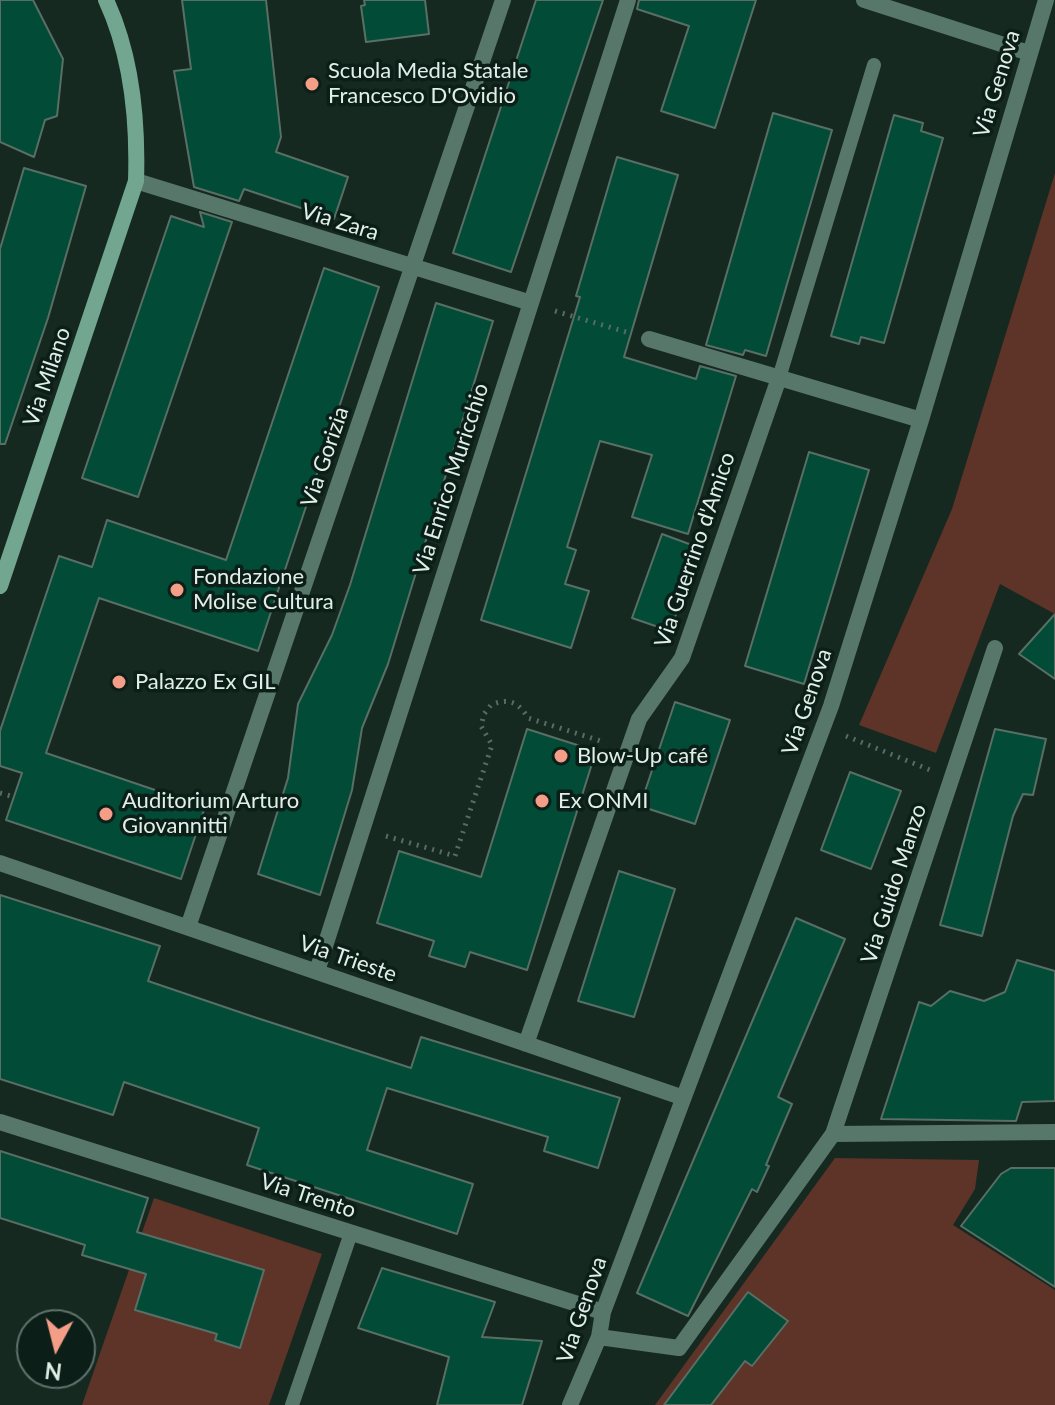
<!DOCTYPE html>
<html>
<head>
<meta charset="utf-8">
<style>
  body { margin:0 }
  #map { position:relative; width:1055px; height:1405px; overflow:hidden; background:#152921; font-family:Lato,sans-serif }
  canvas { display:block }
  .north { position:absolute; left:16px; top:1309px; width:80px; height:80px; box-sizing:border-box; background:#0b1f18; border:2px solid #61726c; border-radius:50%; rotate:187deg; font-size:22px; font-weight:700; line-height:32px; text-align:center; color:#e2efe9 }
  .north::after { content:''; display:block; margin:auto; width:28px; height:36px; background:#f49e88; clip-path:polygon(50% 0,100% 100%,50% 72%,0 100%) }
</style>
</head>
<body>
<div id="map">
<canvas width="1055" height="1405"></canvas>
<div class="north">N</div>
</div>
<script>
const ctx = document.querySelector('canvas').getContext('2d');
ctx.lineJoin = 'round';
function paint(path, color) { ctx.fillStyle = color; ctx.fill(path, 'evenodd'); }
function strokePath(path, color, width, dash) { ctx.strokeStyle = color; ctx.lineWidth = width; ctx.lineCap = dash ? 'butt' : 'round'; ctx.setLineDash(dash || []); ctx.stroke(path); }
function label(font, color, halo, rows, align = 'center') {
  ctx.font = font + ' Lato,sans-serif'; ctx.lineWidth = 7; ctx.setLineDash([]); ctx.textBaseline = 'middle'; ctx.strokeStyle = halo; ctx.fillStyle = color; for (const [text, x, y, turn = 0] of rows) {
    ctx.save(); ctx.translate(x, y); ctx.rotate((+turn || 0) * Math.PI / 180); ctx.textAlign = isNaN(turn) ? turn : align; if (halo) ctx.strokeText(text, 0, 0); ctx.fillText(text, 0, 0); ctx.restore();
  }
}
const green = new Path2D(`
  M 1055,173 L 1055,614 L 1000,584 L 936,753 L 859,725 L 952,509 Z
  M 835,1158 L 979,1160 L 975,1189 L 953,1225 L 1055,1290 L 1055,1405 L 655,1405 Z
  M 154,1198 L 322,1254 L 269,1405 L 82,1405 Z`);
const building = new Path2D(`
  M 0,0 L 33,0 L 63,59 L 57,116 L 45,120 L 34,157 L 0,142 Z
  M 182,0 L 266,0 L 281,137 L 276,152 L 348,177 L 334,219 L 244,189 L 239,201 L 194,187 L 174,71 L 191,69 Z
  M 364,0 L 425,0 L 429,34 L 366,42 L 361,6 L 365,5 Z
  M 536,0 L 603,0 L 511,272 L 453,253 Z
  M 639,0 L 756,0 L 715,128 L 661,111 L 689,26 L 637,9 Z
  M 773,113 L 832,130 L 766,356 L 745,350 L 743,355 L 706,345 Z
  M 894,115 L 923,123 L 921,131 L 943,138 L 884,343 L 861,337 L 859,344 L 831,336 Z
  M 617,157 L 678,175 L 624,357 L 696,379 L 700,366 L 736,376 L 688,534 L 632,517 L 652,455 L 600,441 L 567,547 L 576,550 L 565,584 L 589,591 L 571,648 L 481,620 L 580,297 L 576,296 Z
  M 24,168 L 86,186 L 48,318 L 5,444 L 0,444 L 0,249 Z
  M 200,212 L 232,222 L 138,497 L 82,478 L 171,216 L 204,227 Z
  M 324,268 L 379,287 L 258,651 L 99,598 L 46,753 L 205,807 L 181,879 L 6,820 L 22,773 L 0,766 L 0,731 L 59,556 L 92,567 L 107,520 L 226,560 Z
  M 436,303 L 493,321 L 388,664 L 362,728 L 352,790 L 320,895 L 258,874 L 288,778 L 298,704 L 332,635 L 350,585 Z
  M 809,452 L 869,470 L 804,684 L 745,666 Z
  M 662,534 L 700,548 L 670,631 L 632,618 Z
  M 1055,614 L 1055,679 L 1019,654 Z
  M 675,702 L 730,720 L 695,824 L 640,806 Z
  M 527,729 L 596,751 L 527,970 L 470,952 L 465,967 L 429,956 L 434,941 L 377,923 L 399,851 L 481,877 Z
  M 995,729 L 1046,739 L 1033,795 L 1023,794 L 1013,816 L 982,936 L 940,925 Z
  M 850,772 L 901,791 L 871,869 L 821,850 Z
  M 619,871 L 675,889 L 634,1017 L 578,1001 Z
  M 0,895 L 160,946 L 148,981 L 254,1017 L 411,1068 L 421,1037 L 620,1098 L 598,1168 L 544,1151 L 548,1137 L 387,1088 L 367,1150 L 473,1184 L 457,1234 L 247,1165 L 259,1128 L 124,1082 L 113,1115 L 0,1079 Z
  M 796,918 L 845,939 L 778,1097 L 792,1104 L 766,1165 L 769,1166 L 757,1192 L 752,1189 L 688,1316 L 637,1293 Z
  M 1017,960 L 1055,971 L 1055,1101 L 1022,1102 L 1016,1121 L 881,1119 L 919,1002 L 931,1006 L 950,991 L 984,1001 L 1005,992 Z
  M 0,1151 L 148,1198 L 137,1232 L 264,1270 L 240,1348 L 215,1340 L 217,1334 L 135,1310 L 146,1274 L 82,1255 L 85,1245 L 0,1218 Z
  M 1011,1168 L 1055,1168 L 1055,1287 L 961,1226 L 1001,1174 Z
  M 382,1268 L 495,1302 L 482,1337 L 542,1341 L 522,1405 L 437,1405 L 449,1357 L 358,1328 Z
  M 748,1292 L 788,1321 L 752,1366 L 745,1361 L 711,1405 L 664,1405 Z`);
const path = new Path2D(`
  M 555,311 L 626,332
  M 846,736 L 930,770
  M 0,793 L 14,797
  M 386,836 L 455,856 L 492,745 L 481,726 L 484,714 L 491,705 C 509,697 519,703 528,718 L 604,742`);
const lane = new Path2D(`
  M 779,378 L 874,65
  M 292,1405 L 351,1233`);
const street = new Path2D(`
  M 864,0 L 1029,53
  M 136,181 L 531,303
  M 649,339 L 921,420
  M 0,863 L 681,1097
  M 188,927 L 503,0
  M 317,971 L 628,0
  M 526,1044 L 639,719 L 682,658 L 779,378
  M 0,1122 L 603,1312
  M 833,1134 L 995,648
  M 599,1337 L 679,1348 L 833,1134 L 1055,1132
  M 570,1405 L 599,1337 L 603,1312 L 831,706 L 921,420 L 1046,0`);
const secondary = new Path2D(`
  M 0,586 L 136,181 C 138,120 132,56 106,0`);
const markers = [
  [312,84,8,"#f49e88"],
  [177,590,8,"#f49e88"],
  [119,682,8,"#f49e88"],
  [561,756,8,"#f49e88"],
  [542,801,8,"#f49e88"],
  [106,814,8,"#f49e88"]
];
const poiNames = [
  ["Scuola Media Statale",328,71],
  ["Francesco D'Ovidio",328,96],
  ["Fondazione",193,577],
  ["Molise Cultura",193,602],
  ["Palazzo Ex GIL",135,682],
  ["Blow-Up café",577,756],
  ["Auditorium Arturo",122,801],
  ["Giovannitti",122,826],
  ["Ex ONMI",558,801]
];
const streetNames = [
  ["Via Genova",997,84,-73],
  ["Via Zara",340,222,17],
  ["Via Milano",47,377,-71],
  ["Via Gorizia",325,457,-71],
  ["Via Enrico Muricchio",451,479,-72],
  ["Via Guerrino d'Amico",695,550,-71],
  ["Via Genova",807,702,-71],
  ["Via Guido Manzo",894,884,-72],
  ["Via Trieste",348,959,19],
  ["Via Trento",308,1196,18],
  ["Via Genova",582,1310,-71]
];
paint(green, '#5e3328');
paint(building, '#014b37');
strokePath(building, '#596f66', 2);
strokePath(path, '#596b64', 5, [2, 6]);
strokePath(lane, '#57776a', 14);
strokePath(street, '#57776a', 16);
strokePath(secondary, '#72a691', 16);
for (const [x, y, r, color] of markers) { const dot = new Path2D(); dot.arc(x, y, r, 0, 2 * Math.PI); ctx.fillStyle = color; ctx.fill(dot); strokePath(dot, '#0b1f18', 3); }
label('22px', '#e2efe9', '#0b1f18', poiNames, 'left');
label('22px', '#e2efe9', '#0b1f18', streetNames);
</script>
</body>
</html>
